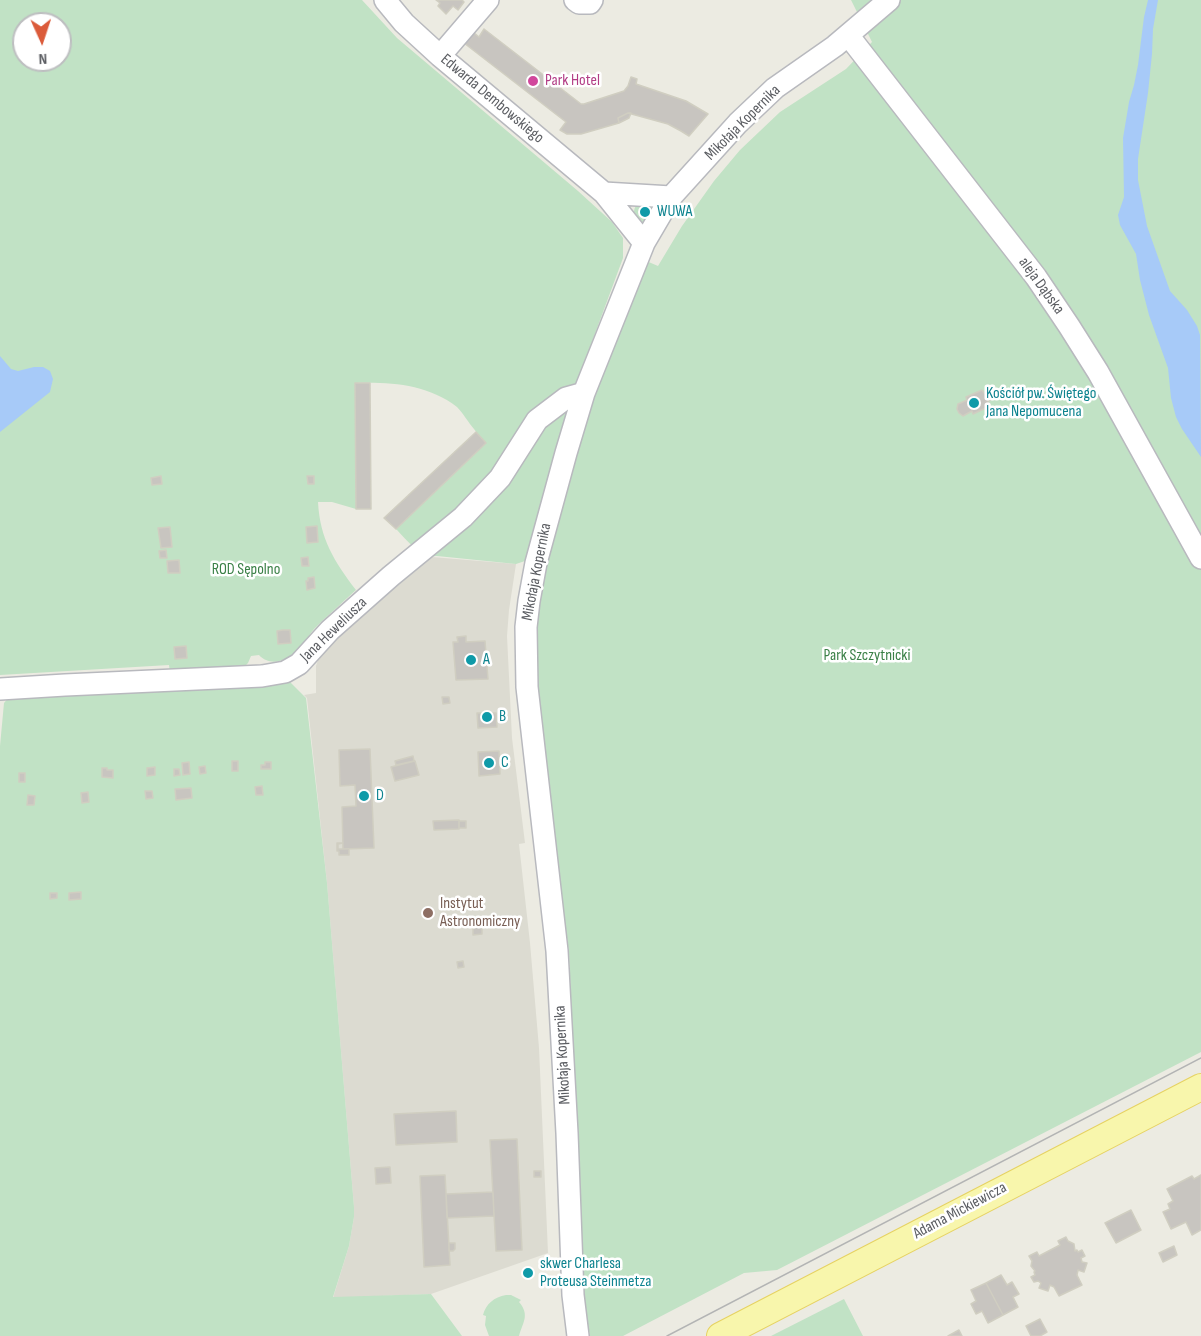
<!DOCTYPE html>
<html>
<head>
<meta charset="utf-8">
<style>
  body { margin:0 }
  #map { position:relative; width:1201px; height:1336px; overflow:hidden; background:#ecebe2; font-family:"Sofia Sans Condensed",sans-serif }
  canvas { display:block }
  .north { position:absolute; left:12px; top:12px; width:60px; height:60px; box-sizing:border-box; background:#fff; border:2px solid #bdbec0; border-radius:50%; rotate:177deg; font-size:16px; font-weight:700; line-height:24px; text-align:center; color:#5b5d62 }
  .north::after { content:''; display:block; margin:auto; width:21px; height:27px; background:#db5b3a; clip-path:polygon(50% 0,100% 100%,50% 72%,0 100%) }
</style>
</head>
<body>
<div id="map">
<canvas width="1201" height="1336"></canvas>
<div class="north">N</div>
</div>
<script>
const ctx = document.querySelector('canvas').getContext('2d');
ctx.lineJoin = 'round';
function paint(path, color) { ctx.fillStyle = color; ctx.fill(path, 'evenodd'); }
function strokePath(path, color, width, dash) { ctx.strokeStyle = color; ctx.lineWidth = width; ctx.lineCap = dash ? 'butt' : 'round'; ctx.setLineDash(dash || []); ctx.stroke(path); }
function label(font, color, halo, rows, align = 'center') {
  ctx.font = font + ' "Sofia Sans Condensed",sans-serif'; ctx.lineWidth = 5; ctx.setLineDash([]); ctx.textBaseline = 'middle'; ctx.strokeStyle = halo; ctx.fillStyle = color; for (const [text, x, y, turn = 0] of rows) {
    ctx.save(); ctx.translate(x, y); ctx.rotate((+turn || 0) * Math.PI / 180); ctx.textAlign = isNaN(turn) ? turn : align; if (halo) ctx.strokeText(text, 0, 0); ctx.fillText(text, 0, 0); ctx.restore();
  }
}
const education = new Path2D(`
  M 432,557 L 516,564 L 509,610 L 507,636 L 512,738 L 525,843 L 519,844 L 530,943 L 539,1048 L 548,1253 L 431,1294 L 333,1298 L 349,1246 L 354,1217 L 354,1207 L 327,883 L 307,698 L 304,695 L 316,693 L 316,666 L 322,648 Z`);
const green = new Path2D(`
  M 0,0 L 362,0 L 397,38 L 578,191 L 612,222 L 623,238 L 623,258 L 583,366 L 528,560 L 516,564 L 437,556 C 420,558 407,540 396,529 L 486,443 C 482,438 477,434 474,429 C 468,422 463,413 457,407 C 427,384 391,382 355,383 L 356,509 L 332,502 L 318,502 C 320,539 334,561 356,590 C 342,603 328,615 314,629 C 309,635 305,642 300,648 C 289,660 271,668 259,655 L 251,656 L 248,663 L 243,668 L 170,673 L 169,665 L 0,675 ZM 24,24 L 60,24 L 60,60 L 24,60 Z
  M 851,0 L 1201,0 L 1201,1052 L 777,1270 L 744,1273 L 623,1336 L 590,1336 L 584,1304 L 569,953 L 534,691 L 533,622 L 547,543 L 580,432 L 644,260 L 658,266 L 682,226 L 714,181 L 740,150 L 780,112 L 846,69 L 872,42 Z
  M 640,201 L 652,203 L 655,209 L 645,223 C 633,221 630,210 640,201 Z
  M 287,679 L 306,698 L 327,883 L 354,1207 L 354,1217 L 349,1246 L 333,1297 L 431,1294 L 462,1336 L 0,1336 L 0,746 L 4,703 L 10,696 Z
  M 506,1295 L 511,1295 L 521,1300 L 519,1302 C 530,1315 523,1322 519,1336 L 489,1336 L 485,1325 L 486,1316 L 483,1315 C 486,1304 494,1297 506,1295 Z
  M 844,1299 L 863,1336 L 771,1336 Z`);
const water = new Path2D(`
  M 1148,0 L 1158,0 L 1153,29 L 1152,54 L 1148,93 L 1138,159 L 1138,180 L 1147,226 L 1170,291 L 1187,310 L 1197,326 L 1200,335 L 1201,457 L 1182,429 L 1176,417 L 1171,398 L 1168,368 L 1149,315 L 1140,280 L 1136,254 L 1120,225 L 1118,215 L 1124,197 L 1123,138 L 1129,102 L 1134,85 L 1138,65 L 1144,17 Z
  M 0,356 L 11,369 L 18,371 L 34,367 L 43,367 L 50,371 L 53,379 L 50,392 L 0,432 Z`);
const building = new Path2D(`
  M 436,0 L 462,0 L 464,2 L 458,10 L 453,6 L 446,14 L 438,6 L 440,3 Z
  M 484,29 L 581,104 L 584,104 L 624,91 L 628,86 L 631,77 L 637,79 L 636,84 L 686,101 L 708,114 L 689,136 L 681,131 L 668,124 L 628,113 L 618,118 L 619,123 L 581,134 L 567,134 L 560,130 L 566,122 L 464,43 L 473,32 L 479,37 Z
  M 628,113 L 631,113 L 629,118 L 619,123 L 618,118 Z
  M 355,383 L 370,383 L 371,509 L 356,509 Z
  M 982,390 L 985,394 L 992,391 L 995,398 L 988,401 L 990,406 L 973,414 L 972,411 L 963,416 L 959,413 L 957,409 L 958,404 L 967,400 L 966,397 Z
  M 476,432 L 486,443 L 396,529 L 384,518 Z
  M 161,476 L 162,484 L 152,485 L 151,478 Z
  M 307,476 L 314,476 L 314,484 L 308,484 Z
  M 317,526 L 318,542 L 307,543 L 306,527 Z
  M 170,527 L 172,547 L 161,548 L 158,528 Z
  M 166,550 L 167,558 L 160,558 L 159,551 Z
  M 308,557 L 309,566 L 302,566 L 301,558 Z
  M 179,560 L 180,573 L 168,573 L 167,561 Z
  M 314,577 L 315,588 L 307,590 L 306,581 L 308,581 L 308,578 Z
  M 283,630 L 290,630 L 291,643 L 278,644 L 277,631 Z
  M 466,636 L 466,642 L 485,641 L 488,679 L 456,680 L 453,642 L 458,642 L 457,637 Z
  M 186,646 L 187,658 L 175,659 L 174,647 Z
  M 442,697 L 449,697 L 450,703 L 443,704 Z
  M 477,713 L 496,713 L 497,727 L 478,728 Z
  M 370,749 L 374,848 L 343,849 L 342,807 L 356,806 L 355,785 L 340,786 L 339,750 Z
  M 499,751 L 500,774 L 479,776 L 478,752 Z
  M 413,756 L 414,761 L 396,765 L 395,761 Z
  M 232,761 L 238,761 L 238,771 L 232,771 Z
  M 415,761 L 419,775 L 395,781 L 391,767 Z
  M 189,762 L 190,774 L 183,775 L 182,763 Z
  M 265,762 L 271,762 L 271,769 L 261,769 L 261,765 L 265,765 Z
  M 205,766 L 206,773 L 200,774 L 199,767 Z
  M 155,767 L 155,775 L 147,776 L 147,768 Z
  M 102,768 L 107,768 L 107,770 L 113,770 L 113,778 L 102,777 Z
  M 174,769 L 179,769 L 180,775 L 174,776 Z
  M 19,773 L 25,773 L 25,782 L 19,782 Z
  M 262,786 L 263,795 L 256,795 L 255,787 Z
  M 191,788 L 192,798 L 176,800 L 175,789 Z
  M 145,791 L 152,791 L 153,798 L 146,799 Z
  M 88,792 L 89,802 L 82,803 L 81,793 Z
  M 28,795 L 35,796 L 34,805 L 27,805 Z
  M 459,820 L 459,829 L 434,830 L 433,821 Z
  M 459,821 L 466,821 L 466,828 L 459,828 Z
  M 337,843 L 343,843 L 338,844 L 338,849 L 349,849 L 349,855 L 339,855 L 339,851 L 337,851 Z
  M 81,892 L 81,899 L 69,900 L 69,893 Z
  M 50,893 L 57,893 L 57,898 L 50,899 Z
  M 473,925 L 482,925 L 482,934 L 473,935 Z
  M 463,961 L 464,967 L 458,968 L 457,962 Z
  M 456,1111 L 457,1142 L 396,1145 L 394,1114 Z
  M 517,1139 L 522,1250 L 496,1251 L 490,1140 Z
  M 390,1167 L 391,1183 L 376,1184 L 375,1168 Z
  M 534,1171 L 541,1171 L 541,1177 L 534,1177 Z
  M 445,1175 L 450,1265 L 424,1267 L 420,1176 Z
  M 1201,1175 L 1201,1230 L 1192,1235 L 1186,1222 L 1171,1229 L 1163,1212 L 1170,1209 L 1168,1204 L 1173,1201 L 1167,1189 L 1192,1176 L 1194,1179 Z
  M 493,1192 L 494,1216 L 447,1218 L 446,1194 Z
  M 1131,1210 L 1141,1230 L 1116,1243 L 1105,1223 Z
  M 1066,1237 L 1068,1241 L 1074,1244 L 1075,1251 L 1077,1250 L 1078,1252 L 1082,1250 L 1085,1256 L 1081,1258 L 1082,1262 L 1087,1263 L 1084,1272 L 1078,1270 L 1077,1275 L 1082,1285 L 1059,1296 L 1054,1287 L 1050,1285 L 1048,1291 L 1039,1288 L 1041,1283 L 1038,1281 L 1034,1282 L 1031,1277 L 1035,1275 L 1034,1272 L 1035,1271 L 1031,1266 L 1032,1261 L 1029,1256 L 1037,1252 L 1039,1256 L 1060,1245 L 1058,1241 Z
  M 449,1243 L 455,1243 L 455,1249 L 453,1251 L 449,1251 Z
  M 1174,1246 L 1177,1255 L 1163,1262 L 1159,1253 Z
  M 1001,1275 L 1007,1285 L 1012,1282 L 1019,1294 L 1013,1297 L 1018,1307 L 1003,1315 L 986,1283 Z
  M 986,1283 L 1003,1315 L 988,1323 L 982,1311 L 976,1314 L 971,1304 L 976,1301 L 971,1290 Z
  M 1040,1319 L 1047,1332 L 1040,1336 L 1031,1336 L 1026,1326 Z
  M 959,1330 L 962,1336 L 948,1336 Z`);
const minor = new Path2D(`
  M 385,0 L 404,23 L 440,56 L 604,193 L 644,243
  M 575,0 L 579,3 L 590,3 L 592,0
  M 848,35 L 1036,277 L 1069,326 L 1098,372 L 1201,558
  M 440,56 L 488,0
  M 604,193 L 671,197
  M 0,689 L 65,685 L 262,676 L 285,672 L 299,664 L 330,630 L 391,576 L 463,517 L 500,478 L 537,420 L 566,398 L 584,393
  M 578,1336 L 573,1295 L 567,1133 L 557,951 L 527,687 L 526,627 L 529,601 L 536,563 L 566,453 L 584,393 L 644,243 L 671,197 L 738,123 L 775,88 L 835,46 L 889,0`);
const major = new Path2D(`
  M 720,1336 L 1201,1087`);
const tram = new Path2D(`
  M 667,1336 L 1201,1058`);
const markers = [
  [533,81,6,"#d1479c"],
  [645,212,6,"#0f9aa8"],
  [974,403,6,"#0f9aa8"],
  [471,660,6,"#0f9aa8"],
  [487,717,6,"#0f9aa8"],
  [489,763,6,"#0f9aa8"],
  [364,796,6,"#0f9aa8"],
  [428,913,6,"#8d6e63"],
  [528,1273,6,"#0f9aa8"]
];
const hotelNames = [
  ["Park Hotel",545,81]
];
const streetNames = [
  ["Edwarda Dembowskiego",492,99,40],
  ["Mikołaja Kopernika",743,123,-45],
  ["aleja Dąbska",1041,286,54],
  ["Mikołaja Kopernika",537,572,-79],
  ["Jana Heweliusza",334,630,-44],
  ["Mikołaja Kopernika",563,1055,-93],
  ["Adama Mickiewicza",960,1211,-28]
];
const cultureNames = [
  ["WUWA",657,212],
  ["Kościół pw. Świętego",986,394],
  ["Jana Nepomucena",986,412],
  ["A",483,660],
  ["B",499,717],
  ["C",501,763],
  ["D",376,796],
  ["skwer Charlesa",540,1264],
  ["Proteusa Steinmetza",540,1282]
];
const parkNames = [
  ["ROD Sępolno",246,570],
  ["Park Szczytnicki",867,656]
];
const educationNames = [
  ["Instytut",440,904],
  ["Astronomiczny",440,922]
];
paint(education, '#dcdbd1');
paint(green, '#c1e2c5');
paint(water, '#a7caf8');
paint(building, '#c8c5c0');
strokePath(building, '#d0cec1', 1.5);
strokePath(minor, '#b8b9be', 24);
strokePath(major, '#e6d262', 28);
strokePath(minor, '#fff', 21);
strokePath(major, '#f8f6ac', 26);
strokePath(tram, '#b3b4b4', 1.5);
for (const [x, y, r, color] of markers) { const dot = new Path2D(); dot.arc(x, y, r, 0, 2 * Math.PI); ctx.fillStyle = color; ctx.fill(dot); strokePath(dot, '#fff', 2); }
label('16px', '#b23c85', '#fff', hotelNames, 'left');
label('16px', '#5b5d62', '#fff', streetNames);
label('16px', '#0d838f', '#fff', cultureNames, 'left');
label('16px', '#3b8047', '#fff', parkNames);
label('16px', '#785e54', '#fff', educationNames, 'left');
</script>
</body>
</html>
